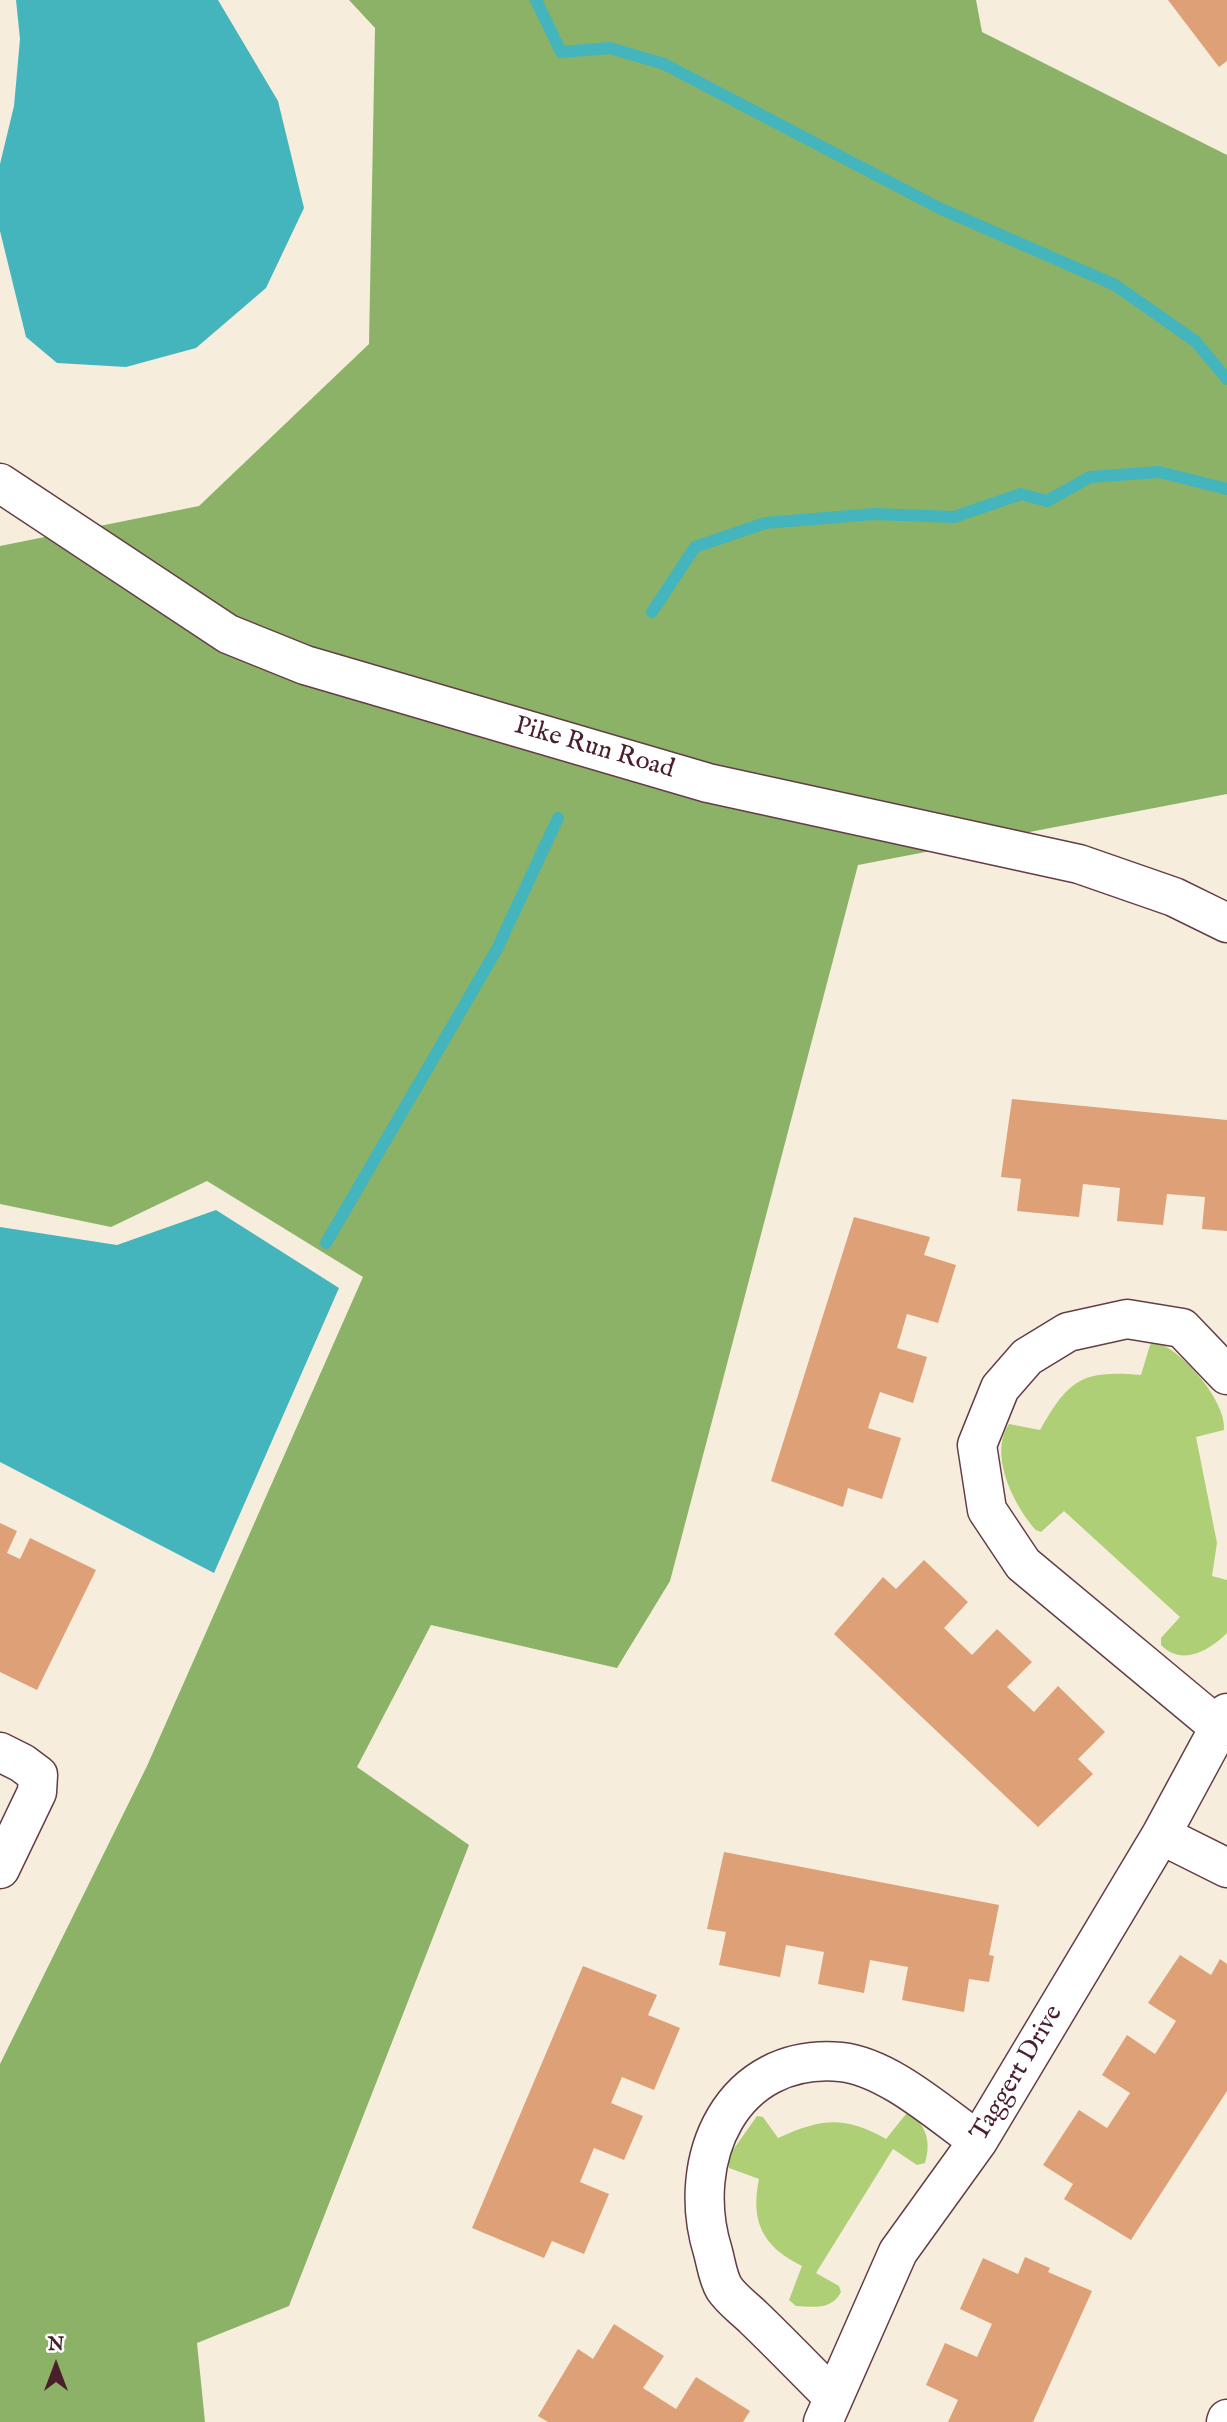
<!DOCTYPE html>
<html>
<head>
<meta charset="utf-8">
<style>
  body { margin:0 }
  #map { position:relative; width:1227px; height:2422px; overflow:hidden; background:#f7eddd; font-family:"IM FELL English",serif }
  canvas { display:block }
  .north { position:absolute; left:21px; top:2331px; width:70px; height:70px; -webkit-text-stroke:5px #fff; paint-order:stroke; rotate:0deg; font-size:19px; font-weight:700; line-height:28px; text-align:center; color:#4a1f2b }
  .north::after { content:''; display:block; margin:auto; width:24px; height:32px; background:#4a1f2b; clip-path:polygon(50% 0,100% 100%,50% 72%,0 100%) }
</style>
</head>
<body>
<div id="map">
<canvas width="1227" height="2422"></canvas>
<div class="north">N</div>
</div>
<script>
const ctx = document.querySelector('canvas').getContext('2d');
ctx.lineJoin = 'round';
function paint(path, color) { ctx.fillStyle = color; ctx.fill(path, 'evenodd'); }
function strokePath(path, color, width, dash) { ctx.strokeStyle = color; ctx.lineWidth = width; ctx.lineCap = dash ? 'butt' : 'round'; ctx.setLineDash(dash || []); ctx.stroke(path); }
function label(font, color, halo, rows, align = 'center') {
  ctx.font = font + ' "IM FELL English",serif'; ctx.lineWidth = 6; ctx.setLineDash([]); ctx.textBaseline = 'middle'; ctx.strokeStyle = halo; ctx.fillStyle = color; for (const [text, x, y, turn = 0] of rows) {
    ctx.save(); ctx.translate(x, y); ctx.rotate((+turn || 0) * Math.PI / 180); ctx.textAlign = isNaN(turn) ? turn : align; if (halo) ctx.strokeText(text, 0, 0); ctx.fillText(text, 0, 0); ctx.restore();
  }
}
const green = new Path2D(`
  M 1154,1342 C 1180,1347 1227,1401 1224,1430 L 1196,1437 L 1217,1543 L 1212,1576 L 1227,1580 L 1227,1633 C 1210,1650 1182,1667 1161,1645 L 1161,1638 L 1180,1617 L 1064,1511 L 1041,1532 L 1036,1530 C 1014,1506 988,1454 1009,1424 L 1040,1430 C 1069,1379 1082,1370 1141,1375 L 1150,1345 Z
  M 906,2114 L 912,2114 C 927,2128 931,2143 925,2163 L 917,2165 L 893,2149 L 816,2273 L 839,2286 L 841,2292 C 832,2310 814,2307 796,2306 L 789,2300 L 802,2266 C 763,2247 750,2222 759,2179 L 729,2168 L 728,2157 L 757,2116 L 763,2117 L 778,2138 C 821,2119 843,2115 886,2139 Z`);
const forest = new Path2D(`
  M 349,0 L 976,0 L 982,32 L 1227,155 L 1227,794 L 858,865 L 670,1581 L 617,1668 L 431,1625 L 357,1767 L 469,1845 L 289,2306 L 197,2343 L 205,2422 L 0,2422 L 0,2064 L 147,1766 L 363,1277 L 207,1181 L 111,1227 L 0,1204 L 0,546 L 199,506 L 369,344 L 375,28 Z`);
const water = new Path2D(`
  M 16,0 L 218,0 L 278,101 L 304,208 L 266,288 L 196,348 L 126,367 L 57,363 L 26,337 L 0,231 L 0,164 L 14,106 L 20,39 Z
  M 216,1210 L 339,1288 L 214,1573 L 0,1462 L 0,1227 L 117,1245 Z`);
const stream = new Path2D(`
  M 536,0 L 561,52 L 610,48 L 664,64 L 939,208 L 1115,285 L 1195,341 L 1227,379
  M 652,612 L 695,547 L 765,523 L 874,514 L 954,517 L 1021,494 L 1047,501 L 1090,477 L 1159,472 L 1227,489
  M 326,1243 L 497,949 L 558,818`);
const building = new Path2D(`
  M 1168,0 L 1227,0 L 1227,61 L 1219,67 Z
  M 1012,1099 L 1227,1120 L 1227,1231 L 1202,1229 L 1205,1197 L 1167,1194 L 1163,1225 L 1117,1221 L 1120,1188 L 1083,1184 L 1079,1217 L 1017,1211 L 1021,1179 L 1001,1177 Z
  M 854,1217 L 930,1237 L 924,1255 L 956,1265 L 938,1323 L 907,1314 L 897,1348 L 927,1357 L 913,1403 L 880,1392 L 868,1428 L 901,1438 L 882,1499 L 848,1488 L 843,1507 L 771,1481 Z
  M 0,1523 L 17,1531 L 7,1553 L 20,1559 L 30,1538 L 96,1570 L 37,1690 L 0,1672 Z
  M 924,1560 L 968,1602 L 944,1628 L 972,1655 L 997,1629 L 1032,1662 L 1007,1687 L 1034,1712 L 1058,1686 L 1105,1732 L 1078,1759 L 1093,1774 L 1038,1827 L 834,1634 L 883,1577 L 896,1589 Z
  M 724,1852 L 999,1905 L 989,1955 L 994,1956 L 989,1982 L 969,1979 L 964,2012 L 902,2000 L 908,1967 L 870,1960 L 864,1993 L 818,1984 L 824,1952 L 786,1945 L 780,1977 L 719,1965 L 726,1932 L 707,1929 Z
  M 1180,1955 L 1211,1975 L 1220,1959 L 1227,1964 L 1227,2091 L 1131,2240 L 1064,2199 L 1073,2184 L 1043,2165 L 1079,2110 L 1107,2128 L 1130,2093 L 1102,2075 L 1127,2035 L 1155,2054 L 1176,2021 L 1148,2003 Z
  M 583,1966 L 657,1995 L 648,2015 L 680,2028 L 654,2090 L 622,2077 L 611,2103 L 643,2116 L 624,2160 L 594,2148 L 580,2182 L 609,2194 L 584,2254 L 552,2241 L 544,2258 L 472,2228 Z
  M 1025,2257 L 1050,2268 L 1048,2272 L 1092,2291 L 1033,2422 L 948,2422 L 958,2400 L 926,2385 L 945,2343 L 977,2357 L 992,2324 L 960,2309 L 983,2258 L 1018,2274 Z
  M 614,2324 L 664,2356 L 643,2388 L 676,2409 L 696,2377 L 750,2411 L 743,2422 L 548,2422 L 538,2416 L 578,2349 L 593,2359 Z`);
const minor = new Path2D(`
  M 1220,1728 L 1023,1564 L 987,1510 L 977,1445 L 1000,1388 L 1027,1357 L 1068,1332 L 1127,1319 L 1182,1328 L 1227,1375
  M 0,1752 L 22,1763 L 38,1775 L 37,1792 L 0,1869
  M 1161,1835 L 1227,1868
  M 833,2397 C 807,2371 781,2344 754,2318 C 745,2309 731,2299 724,2288 C 718,2278 716,2263 713,2252 C 684,2160 731,2052 841,2062 C 888,2067 940,2114 978,2141
  M 823,2422 L 898,2252 L 978,2141 L 1161,1835 L 1227,1713`);
const tertiary = new Path2D(`
  M 0,483 L 228,634 L 305,665 L 708,783 L 1079,864 L 1174,897 L 1227,923
  M 1226,2422 L 1227,2419`);
const streetNames = [
  ["Pike Run Road",594,749,16],
  ["Taggert Drive",1018,2074,-59]
];
paint(green, '#afcf76');
paint(forest, '#8bb267');
paint(water, '#45b5bd');
strokePath(stream, '#45b5bd', 12);
paint(building, '#dea077');
strokePath(minor, '#643e46', 41);
strokePath(tertiary, '#643e46', 41);
strokePath(minor, '#fff', 38);
strokePath(tertiary, '#fff', 38);
label('26px', '#4a1f2b', '#fff', streetNames);
</script>
</body>
</html>
